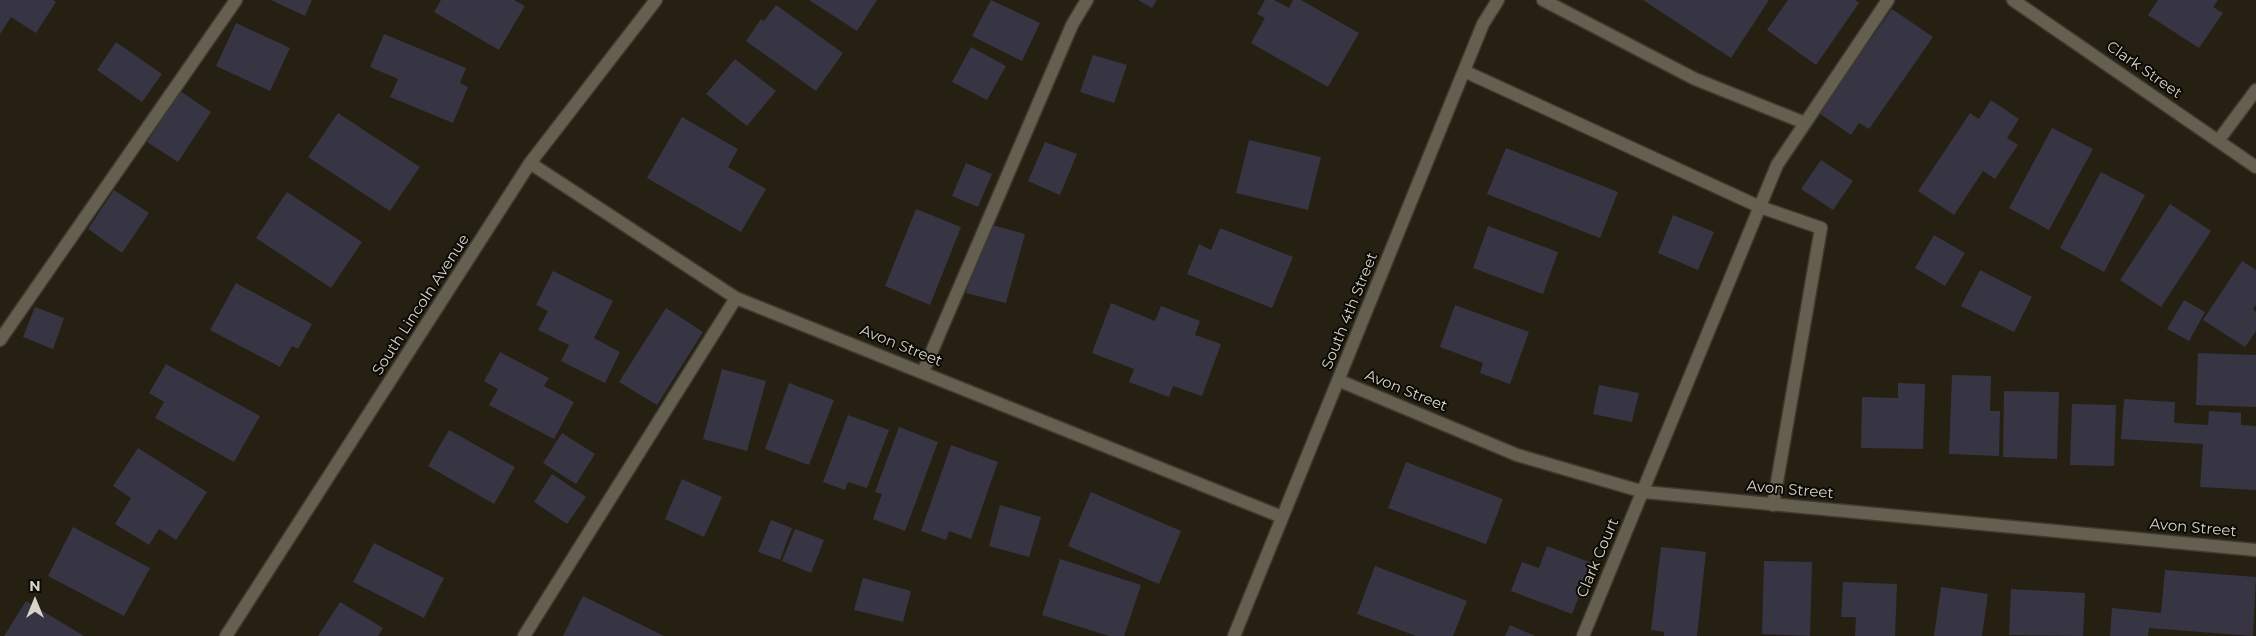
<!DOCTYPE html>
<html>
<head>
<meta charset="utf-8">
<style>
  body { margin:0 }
  #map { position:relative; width:2256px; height:636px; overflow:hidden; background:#252012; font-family:Montserrat,sans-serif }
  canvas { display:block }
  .north { position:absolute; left:10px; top:576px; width:50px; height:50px; -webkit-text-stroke:4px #0c0a05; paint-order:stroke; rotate:0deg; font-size:14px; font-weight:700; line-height:20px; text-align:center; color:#d7d4ca }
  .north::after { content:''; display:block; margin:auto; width:18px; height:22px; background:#d7d4ca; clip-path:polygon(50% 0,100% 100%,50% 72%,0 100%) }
</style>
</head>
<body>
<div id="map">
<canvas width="2256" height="636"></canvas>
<div class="north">N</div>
</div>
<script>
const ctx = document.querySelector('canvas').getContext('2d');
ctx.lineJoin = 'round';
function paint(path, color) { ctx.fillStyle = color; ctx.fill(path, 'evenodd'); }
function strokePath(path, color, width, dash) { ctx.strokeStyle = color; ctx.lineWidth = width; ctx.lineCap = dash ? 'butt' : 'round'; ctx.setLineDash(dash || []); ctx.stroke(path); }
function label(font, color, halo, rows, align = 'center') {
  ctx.font = font + ' Montserrat,sans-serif'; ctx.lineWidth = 4; ctx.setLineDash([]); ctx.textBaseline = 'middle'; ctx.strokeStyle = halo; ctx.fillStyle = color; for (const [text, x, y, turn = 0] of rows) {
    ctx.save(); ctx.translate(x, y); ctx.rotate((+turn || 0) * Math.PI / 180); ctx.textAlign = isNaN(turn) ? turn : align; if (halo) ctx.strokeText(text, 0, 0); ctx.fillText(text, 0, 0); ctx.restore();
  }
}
const building = new Path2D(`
  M 0,0 L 53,0 L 56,2 L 36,33 L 11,17 L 0,34 Z
  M 271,0 L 312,0 L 305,16 Z
  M 441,0 L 514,0 L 525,6 L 499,50 L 434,12 Z
  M 809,0 L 877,0 L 857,31 Z
  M 991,0 L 1040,23 L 1022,61 L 972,36 Z
  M 1138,0 L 1157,0 L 1152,8 Z
  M 1265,0 L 1274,0 L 1289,8 L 1293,0 L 1301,0 L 1359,33 L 1328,87 L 1251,43 L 1265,18 L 1257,14 Z
  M 1643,0 L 1769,0 L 1731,58 Z
  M 1788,0 L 1855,0 L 1859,3 L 1816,65 L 1767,30 Z
  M 2158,0 L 2218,0 L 2213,7 L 2223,13 L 2199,48 L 2148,15 Z
  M 776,5 L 843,53 L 816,91 L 746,41 L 761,19 L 764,21 Z
  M 1892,9 L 1933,37 L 1869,129 L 1859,123 L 1851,135 L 1819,113 Z
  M 236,23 L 290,48 L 270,91 L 216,66 Z
  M 384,34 L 466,68 L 460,83 L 468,87 L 453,123 L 390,97 L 398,79 L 370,67 Z
  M 116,42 L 162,74 L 142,102 L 97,70 Z
  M 971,47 L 1006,66 L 987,100 L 952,82 Z
  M 1093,55 L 1127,65 L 1114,103 L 1080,92 Z
  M 735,59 L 776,91 L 747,126 L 706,94 Z
  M 180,91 L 211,112 L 178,162 L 147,142 Z
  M 1991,100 L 2019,119 L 2007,138 L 2018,145 L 1995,179 L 1983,171 L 1954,215 L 1918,191 L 1970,113 L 1979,119 Z
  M 338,113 L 420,167 L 390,211 L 308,157 Z
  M 682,117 L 738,149 L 728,167 L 766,189 L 741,232 L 647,178 Z
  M 2052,128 L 2093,149 L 2049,230 L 2009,208 Z
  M 1249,140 L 1321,157 L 1308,210 L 1236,193 Z
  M 1045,142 L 1077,154 L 1060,195 L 1028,181 Z
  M 1506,148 L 1618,192 L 1600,238 L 1487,194 Z
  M 1821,160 L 1853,181 L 1833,210 L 1801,189 Z
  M 966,163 L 992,174 L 978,207 L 952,196 Z
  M 2101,172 L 2145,195 L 2104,272 L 2060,248 Z
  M 114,190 L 149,213 L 122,253 L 88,229 Z
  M 287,192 L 362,242 L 331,288 L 256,238 Z
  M 2170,204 L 2211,231 L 2161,307 L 2120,280 Z
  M 916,209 L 961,227 L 930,305 L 885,286 Z
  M 1673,215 L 1714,232 L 1698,270 L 1658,253 Z
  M 985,223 L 1025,234 L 1006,303 L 966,293 Z
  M 1488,226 L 1558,252 L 1543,294 L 1473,268 Z
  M 1220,228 L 1293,257 L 1272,308 L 1187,274 L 1199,244 L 1211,250 Z
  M 1934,235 L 1965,253 L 1945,286 L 1915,268 Z
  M 2242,261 L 2256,270 L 2256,305 L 2253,309 L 2256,312 L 2256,331 L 2245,347 L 2203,320 Z
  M 1980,270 L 2032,297 L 2014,332 L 1961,306 Z
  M 553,271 L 613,301 L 594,338 L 620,352 L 605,383 L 561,361 L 569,345 L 538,330 L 548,311 L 536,305 Z
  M 236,283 L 312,324 L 298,349 L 292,346 L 280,367 L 210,330 Z
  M 2184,300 L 2205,312 L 2189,341 L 2167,329 Z
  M 1111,303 L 1155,321 L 1161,306 L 1200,321 L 1195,335 L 1221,344 L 1202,396 L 1173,386 L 1169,397 L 1129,382 L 1134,369 L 1092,353 Z
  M 1455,305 L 1529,332 L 1510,384 L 1480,373 L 1483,363 L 1440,347 Z
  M 35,307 L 64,318 L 53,349 L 23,337 Z
  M 666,308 L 703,332 L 657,405 L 619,382 Z
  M 500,352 L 549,378 L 544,386 L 574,402 L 554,439 L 489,405 L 498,389 L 484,381 Z
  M 2198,353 L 2256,355 L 2256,407 L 2196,405 Z
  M 166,364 L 260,416 L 234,462 L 155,418 L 164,402 L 149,393 Z
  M 722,369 L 766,381 L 747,451 L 703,439 Z
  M 1952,375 L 1991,376 L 1990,411 L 2000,411 L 1999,456 L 1949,454 Z
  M 789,383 L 834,400 L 809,465 L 765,449 Z
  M 1898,383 L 1925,384 L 1923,449 L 1861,448 L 1862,397 L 1898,398 Z
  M 1599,385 L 1639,393 L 1632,422 L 1593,414 Z
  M 2004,391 L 2059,392 L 2057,459 L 2003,457 Z
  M 2124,399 L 2175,402 L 2174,423 L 2208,425 L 2209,411 L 2241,413 L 2241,425 L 2256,426 L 2256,490 L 2200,487 L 2203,444 L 2121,439 Z
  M 2072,404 L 2116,405 L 2114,466 L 2070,465 Z
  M 848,415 L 889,430 L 867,488 L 848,482 L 845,490 L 823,482 Z
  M 899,427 L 938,442 L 905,531 L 873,519 L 882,494 L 875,492 Z
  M 449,430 L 515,467 L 494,504 L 428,466 Z
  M 562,433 L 595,454 L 576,484 L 543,463 Z
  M 951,445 L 998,462 L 971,539 L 949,531 L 946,540 L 921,531 Z
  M 138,448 L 207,492 L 176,540 L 159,529 L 149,545 L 115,524 L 131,498 L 113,486 Z
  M 1406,462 L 1503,499 L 1486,544 L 1388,508 Z
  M 552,474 L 586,497 L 567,524 L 534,502 Z
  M 682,479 L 722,497 L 704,537 L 665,519 Z
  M 1091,492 L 1181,531 L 1159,584 L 1068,546 Z
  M 1000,505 L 1041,517 L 1029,557 L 989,546 Z
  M 771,520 L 792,528 L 780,560 L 758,552 Z
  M 73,527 L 150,568 L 124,616 L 48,576 Z
  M 795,529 L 824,540 L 811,573 L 782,561 Z
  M 374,543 L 444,578 L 424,618 L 353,582 Z
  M 1547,546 L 1592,563 L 1572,614 L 1511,591 L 1522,562 L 1539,568 Z
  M 1661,547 L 1706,552 L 1697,636 L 1664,636 L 1664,632 L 1651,630 Z
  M 1060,559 L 1141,585 L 1124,636 L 1109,636 L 1042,615 Z
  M 1764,561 L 1812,562 L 1810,636 L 1762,634 Z
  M 1375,566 L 1467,601 L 1453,636 L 1416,636 L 1357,614 Z
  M 2165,570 L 2256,577 L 2253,636 L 2149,628 L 2148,636 L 2110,636 L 2112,608 L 2161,613 Z
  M 863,578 L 911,591 L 903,622 L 854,610 Z
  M 1843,582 L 1897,584 L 1895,636 L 1855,636 L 1856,617 L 1841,617 Z
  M 1941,587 L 1988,594 L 1982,636 L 1934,636 Z
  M 2011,589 L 2085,593 L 2083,636 L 2009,635 Z
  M 583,596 L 664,636 L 563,636 Z
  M 26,601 L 84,636 L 4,636 Z
  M 340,602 L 383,628 L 378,636 L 318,636 Z
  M 1510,625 L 1535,636 L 1505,636 Z`);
const minor = new Path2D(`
  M 1543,0 L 1695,79 L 1805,123
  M 2013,0 L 2256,167
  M 1464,71 L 1760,207 L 1821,228 L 1773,505
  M 2218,141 L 2256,90
  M 530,163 L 736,298 L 1282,517
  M 0,340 L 236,0
  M 923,372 L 1072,25 L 1087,0
  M 1340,381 L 1517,455 L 1644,492 L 2256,550
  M 226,636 L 530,163 L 656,0
  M 524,636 L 736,298
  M 1234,636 L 1483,24 L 1498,0
  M 1583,636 L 1777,165 L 1888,0`);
const streetNames = [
  ["Clark Street",2144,70,35],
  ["South Lincoln Avenue",421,305,-57],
  ["South 4th Street",1350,311,-68],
  ["Avon Street",901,346,22],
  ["Avon Street",1406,391,22],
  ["Avon Street",1790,490,5],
  ["Avon Street",2193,528,5],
  ["Clark Court",1598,558,-67]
];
paint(building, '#373544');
strokePath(minor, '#3e3a31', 15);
strokePath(minor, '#655f4f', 12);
label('15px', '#d7d4ca', '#0c0a05', streetNames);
</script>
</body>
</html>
